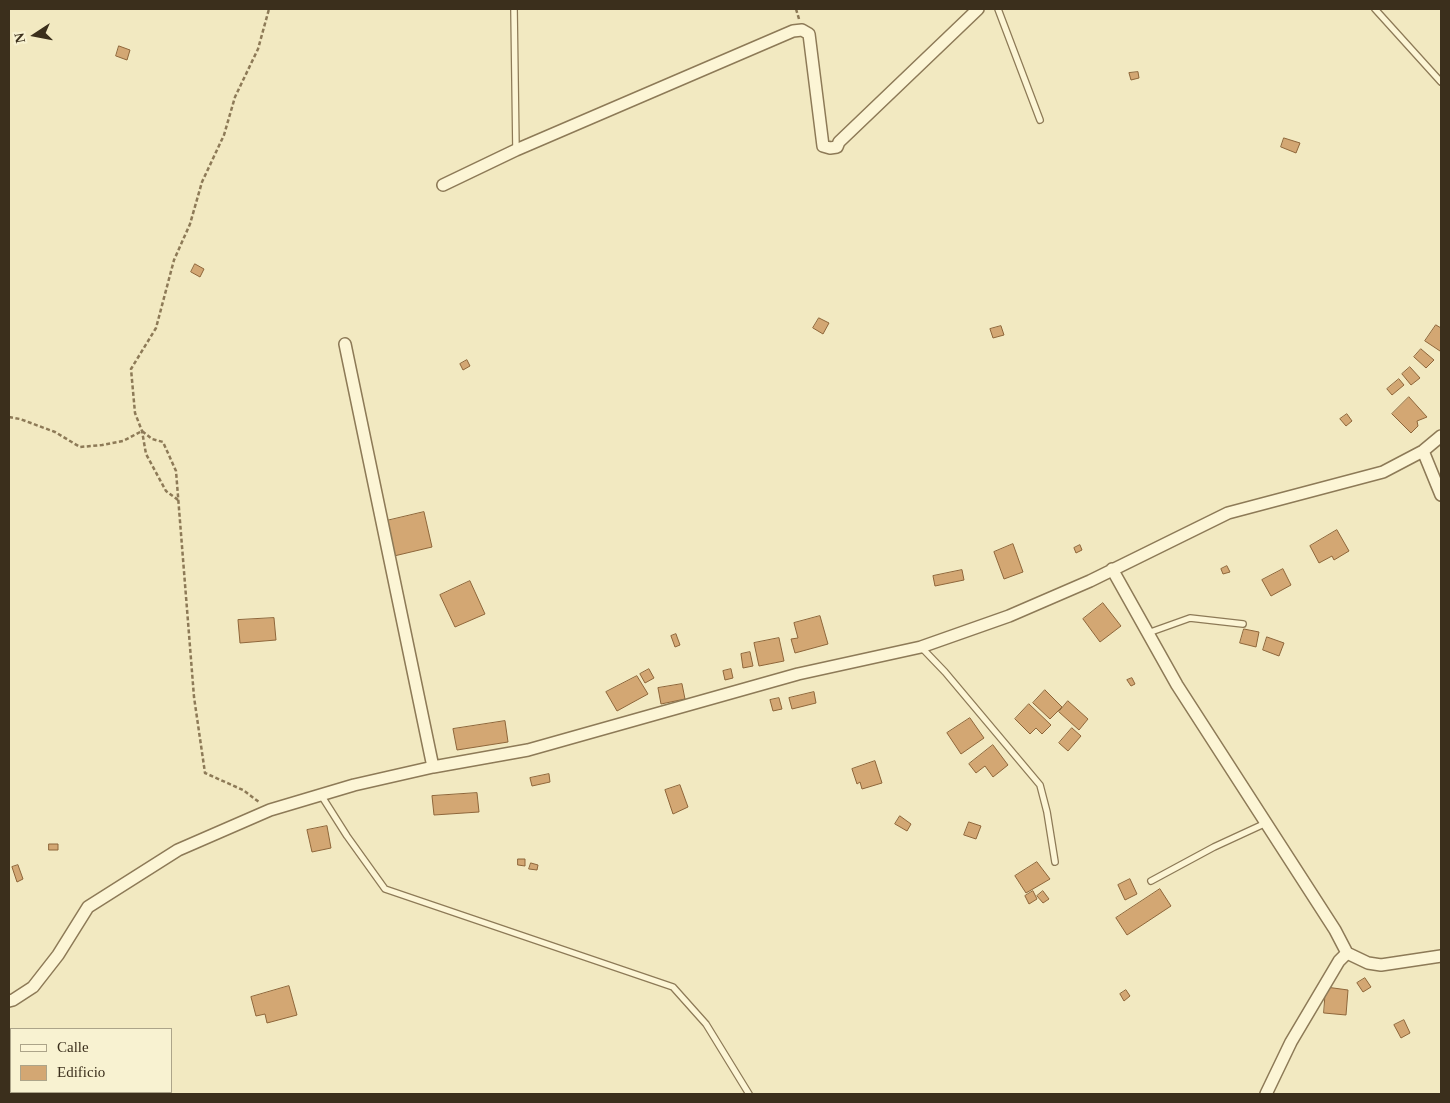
<!DOCTYPE html>
<html>
<head>
<meta charset="utf-8">
<style>
  body { margin:0 }
  #map { position:relative; width:1450px; height:1103px; overflow:hidden; background:#f2e9c1; font-family:"Times New Roman",serif }
  canvas { display:block }
  .frame { position:absolute; inset:0; border:10px solid #3b2f1c; pointer-events:none }
  .legend { position:absolute; left:10px; top:1028px; width:162px; height:65px; box-sizing:border-box; background:#f8f2d1; border:1px solid #aca489; margin:0; padding:6px 9px; list-style:none; font-size:15px; color:#3b2f1c }
  .legend li { display:flex; align-items:center; gap:10px; height:25px }
  .legend b { width:25px; border:1px solid #aca489 }
  .north { position:absolute; left:10px; top:10px; width:50px; height:50px; -webkit-text-stroke:4px #f8f2d1; paint-order:stroke; rotate:259deg; font-size:14px; font-weight:700; line-height:20px; text-align:center; color:#3b2f1c }
  .north::after { content:''; display:block; margin:auto; width:18px; height:22px; background:#3b2f1c; clip-path:polygon(50% 0,100% 100%,50% 72%,0 100%) }
</style>
</head>
<body>
<div id="map">
<canvas width="1450" height="1103"></canvas>
<div class="frame"></div>
<ul class="legend">
<li><b style="height:6px;background:#fcf5d5"></b>Calle</li>
<li><b style="height:14px;background:#d3a773"></b>Edificio</li>
</ul>
<div class="north">N</div>
</div>
<script>
const ctx = document.querySelector('canvas').getContext('2d');
ctx.lineJoin = 'round';
function paint(path, color) { ctx.fillStyle = color; ctx.fill(path, 'evenodd'); }
function strokePath(path, color, width, dash) { ctx.strokeStyle = color; ctx.lineWidth = width; ctx.lineCap = dash ? 'butt' : 'round'; ctx.setLineDash(dash || []); ctx.stroke(path); }
const building = new Path2D(`
  M 119,46 L 130,50 L 127,60 L 116,56 Z
  M 1138,72 L 1139,78 L 1131,80 L 1129,73 Z
  M 1284,138 L 1300,143 L 1296,153 L 1281,147 Z
  M 195,264 L 204,269 L 200,277 L 191,272 Z
  M 819,318 L 829,323 L 823,334 L 813,328 Z
  M 1436,325 L 1441,328 L 1441,349 L 1440,351 L 1425,341 Z
  M 1001,326 L 1004,335 L 993,338 L 990,329 Z
  M 1421,349 L 1434,360 L 1426,368 L 1414,357 Z
  M 467,360 L 470,366 L 463,370 L 460,364 Z
  M 1410,367 L 1420,378 L 1411,385 L 1402,374 Z
  M 1399,379 L 1404,385 L 1392,395 L 1387,389 Z
  M 1409,397 L 1427,417 L 1417,421 L 1418,426 L 1411,433 L 1392,414 Z
  M 1347,414 L 1352,421 L 1346,426 L 1340,419 Z
  M 424,512 L 432,547 L 394,556 L 386,521 Z
  M 1337,530 L 1349,551 L 1334,560 L 1332,556 L 1319,563 L 1310,546 Z
  M 1013,544 L 1023,572 L 1004,579 L 994,552 Z
  M 1080,545 L 1082,550 L 1076,553 L 1074,548 Z
  M 1227,566 L 1230,572 L 1223,574 L 1221,569 Z
  M 1283,569 L 1291,585 L 1271,596 L 1262,580 Z
  M 962,570 L 964,580 L 935,586 L 933,576 Z
  M 470,581 L 485,614 L 455,627 L 440,595 Z
  M 1103,603 L 1121,626 L 1100,642 L 1083,619 Z
  M 820,616 L 828,644 L 795,653 L 791,639 L 798,638 L 794,623 Z
  M 274,618 L 276,640 L 240,643 L 238,620 Z
  M 1244,629 L 1259,632 L 1256,647 L 1240,643 Z
  M 676,634 L 680,645 L 675,647 L 671,636 Z
  M 1267,637 L 1284,643 L 1279,656 L 1263,650 Z
  M 779,638 L 784,661 L 759,666 L 754,643 Z
  M 750,652 L 753,666 L 743,668 L 741,654 Z
  M 649,669 L 654,678 L 645,683 L 640,674 Z
  M 731,669 L 733,678 L 725,680 L 723,671 Z
  M 637,676 L 648,694 L 617,711 L 606,692 Z
  M 1132,678 L 1135,684 L 1131,686 L 1127,680 Z
  M 682,684 L 685,699 L 661,704 L 658,688 Z
  M 1045,690 L 1062,707 L 1050,719 L 1033,703 Z
  M 814,692 L 816,703 L 792,709 L 789,698 Z
  M 779,698 L 782,709 L 773,711 L 770,700 Z
  M 1068,701 L 1088,719 L 1079,730 L 1059,712 Z
  M 1029,704 L 1051,725 L 1042,734 L 1036,728 L 1030,734 L 1015,719 Z
  M 970,718 L 984,738 L 961,754 L 947,733 Z
  M 505,721 L 508,742 L 457,750 L 453,729 Z
  M 1072,728 L 1081,736 L 1068,751 L 1059,743 Z
  M 993,745 L 1008,765 L 993,777 L 985,766 L 976,773 L 969,764 Z
  M 875,761 L 882,783 L 862,789 L 860,782 L 857,784 L 852,769 Z
  M 549,774 L 550,782 L 532,786 L 530,778 Z
  M 680,785 L 688,807 L 673,814 L 665,790 Z
  M 477,793 L 479,812 L 434,815 L 432,796 Z
  M 900,816 L 911,824 L 907,831 L 895,824 Z
  M 969,822 L 981,826 L 976,839 L 964,835 Z
  M 327,826 L 331,848 L 312,852 L 307,830 Z
  M 49,844 L 58,844 L 58,850 L 49,850 Z
  M 518,859 L 525,859 L 525,866 L 518,865 Z
  M 1037,862 L 1050,879 L 1026,893 L 1015,876 Z
  M 531,863 L 538,865 L 537,870 L 529,869 Z
  M 18,865 L 23,879 L 17,882 L 12,867 Z
  M 1130,879 L 1137,894 L 1125,900 L 1118,885 Z
  M 1160,889 L 1171,906 L 1127,935 L 1116,918 Z
  M 1033,891 L 1037,899 L 1029,904 L 1025,896 Z
  M 1043,891 L 1049,899 L 1043,903 L 1037,896 Z
  M 1365,978 L 1371,987 L 1363,992 L 1357,983 Z
  M 289,986 L 297,1015 L 267,1023 L 265,1014 L 256,1016 L 251,997 Z
  M 1326,987 L 1348,990 L 1346,1015 L 1324,1013 Z
  M 1126,990 L 1130,996 L 1124,1001 L 1120,994 Z
  M 1404,1020 L 1410,1033 L 1401,1038 L 1394,1025 Z`);
const path = new Path2D(`
  M 796,9 L 799,19
  M 9,417 L 20,419 L 55,432 L 80,447 L 102,445 L 123,441 L 142,431 L 152,439 L 163,442 L 176,471 L 194,697 L 205,773 L 243,790 L 259,802
  M 178,500 L 166,491 L 146,454 L 142,431 L 135,413 L 131,369 L 156,328 L 174,260 L 190,224 L 202,182 L 224,135 L 235,97 L 258,49 L 269,9`);
const lane = new Path2D(`
  M 514,9 L 516,150
  M 998,9 L 1040,120
  M 1375,9 L 1441,82
  M 1148,633 L 1190,618 L 1243,624
  M 921,647 L 945,672 L 1040,785 L 1047,812 L 1055,862
  M 321,795 L 347,836 L 385,889 L 673,987 L 706,1024 L 749,1094
  M 1151,881 L 1214,847 L 1266,823`);
const street = new Path2D(`
  M 443,185 L 516,150 L 793,31 L 802,30 L 809,34 L 823,146 L 830,148 L 837,147 L 839,142 L 978,9
  M 345,344 L 433,767
  M 1423,451 L 1441,495
  M 1112,569 L 1177,685 L 1335,930 L 1347,953 L 1339,961 L 1291,1042 L 1266,1094
  M 1347,953 L 1368,963 L 1381,965 L 1441,956
  M 9,1001 L 13,1000 L 33,987 L 58,955 L 88,907 L 178,850 L 270,810 L 354,785 L 433,767 L 528,750 L 798,674 L 921,647 L 1009,616 L 1090,581 L 1228,513 L 1383,472 L 1423,451 L 1441,436`);
paint(building, '#d3a773');
strokePath(building, '#8e663a', 1);
strokePath(lane, '#8d7a57', 8);
strokePath(street, '#8d7a57', 14);
strokePath(path, '#8d7a57', 2.5, [4, 2.5]);
strokePath(lane, '#fcf5d5', 5.5);
strokePath(street, '#fcf5d5', 11);
</script>
</body>
</html>
